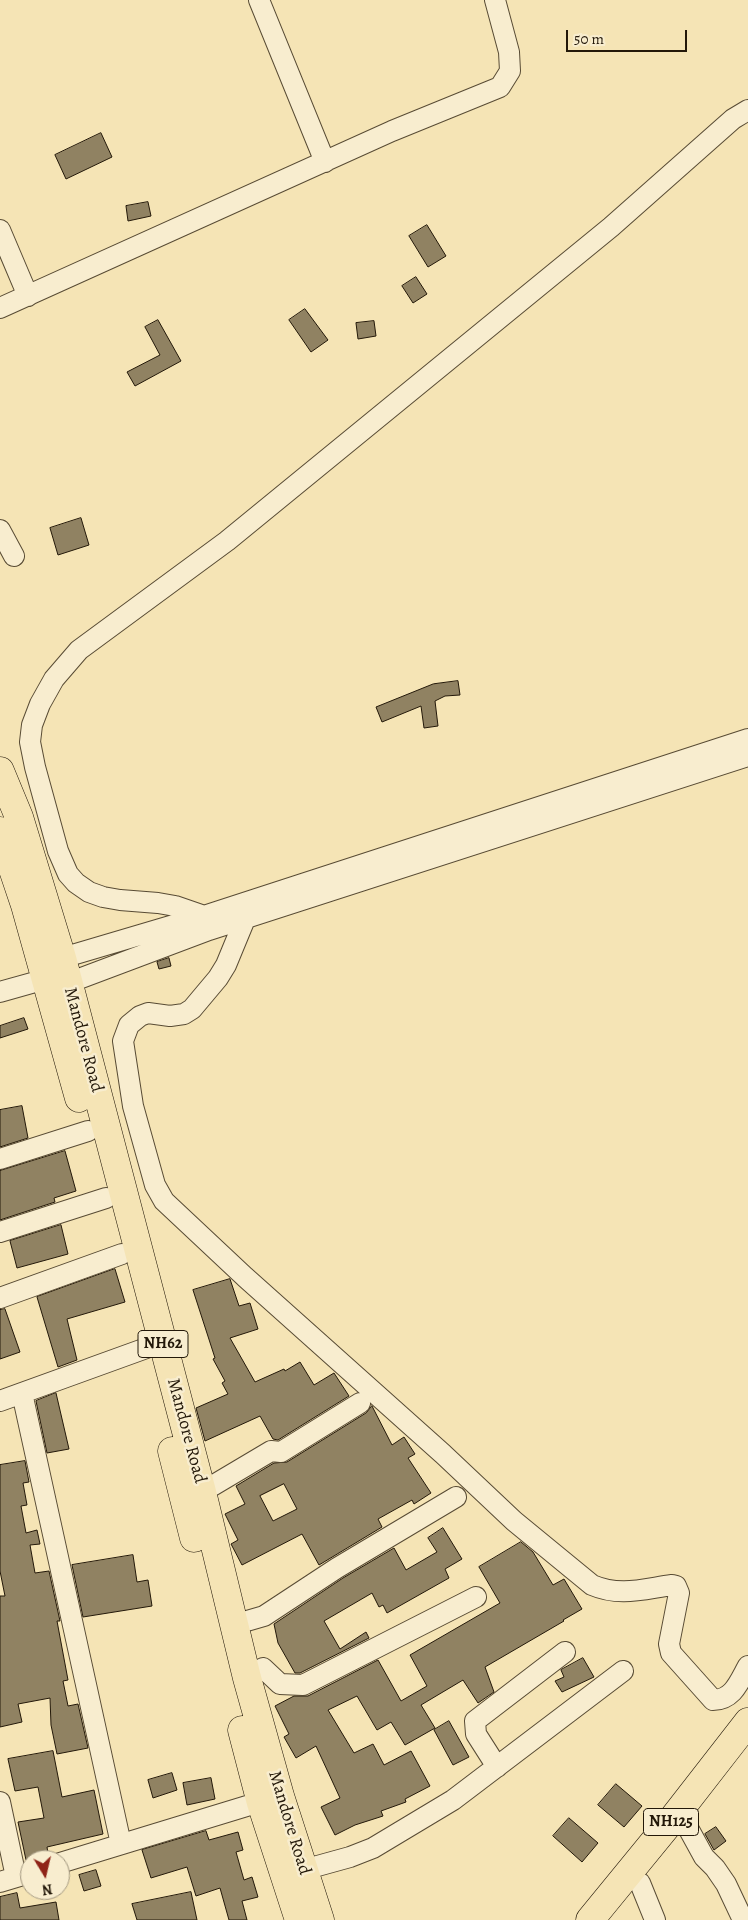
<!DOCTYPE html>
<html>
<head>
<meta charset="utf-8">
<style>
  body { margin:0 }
  #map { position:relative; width:748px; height:1920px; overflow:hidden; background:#f5e4b5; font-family:Alegreya,serif }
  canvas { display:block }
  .north { position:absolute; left:20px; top:1850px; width:50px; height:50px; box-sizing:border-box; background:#f8edcf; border:1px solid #a39880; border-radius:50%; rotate:171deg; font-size:14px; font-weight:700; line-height:20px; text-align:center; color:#231809 }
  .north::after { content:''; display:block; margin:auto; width:18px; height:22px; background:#8f2418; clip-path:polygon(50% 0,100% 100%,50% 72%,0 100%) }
  .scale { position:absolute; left:566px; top:30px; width:121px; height:22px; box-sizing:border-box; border:2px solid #231809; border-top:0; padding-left:6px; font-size:15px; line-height:18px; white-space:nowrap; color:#231809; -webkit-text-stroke:4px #f8edcf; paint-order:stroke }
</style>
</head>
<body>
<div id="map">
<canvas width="748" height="1920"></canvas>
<div class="north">N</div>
<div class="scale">50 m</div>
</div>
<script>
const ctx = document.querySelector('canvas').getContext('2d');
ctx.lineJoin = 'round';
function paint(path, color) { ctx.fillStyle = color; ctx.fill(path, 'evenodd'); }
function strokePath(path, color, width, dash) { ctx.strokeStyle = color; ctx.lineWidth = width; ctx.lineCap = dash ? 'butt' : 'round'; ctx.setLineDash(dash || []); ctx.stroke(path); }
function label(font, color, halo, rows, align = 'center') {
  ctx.font = font + ' Alegreya,serif'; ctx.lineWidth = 5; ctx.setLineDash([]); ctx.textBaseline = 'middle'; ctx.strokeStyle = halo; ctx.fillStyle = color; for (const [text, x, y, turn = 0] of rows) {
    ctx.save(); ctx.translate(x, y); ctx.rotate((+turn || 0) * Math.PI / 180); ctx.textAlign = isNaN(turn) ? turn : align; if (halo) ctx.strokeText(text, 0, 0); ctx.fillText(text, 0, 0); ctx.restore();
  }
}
const building = new Path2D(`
  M 101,133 L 112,157 L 66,179 L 55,155 Z
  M 148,202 L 151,216 L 128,221 L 126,206 Z
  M 427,225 L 446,256 L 428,267 L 409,236 Z
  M 416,277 L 427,294 L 413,303 L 402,286 Z
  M 305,309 L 328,340 L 311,352 L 289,320 Z
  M 158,320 L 181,361 L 135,386 L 127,372 L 160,355 L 145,327 Z
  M 374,321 L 376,336 L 358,339 L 356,323 Z
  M 81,518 L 89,545 L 58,555 L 50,528 Z
  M 458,681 L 460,695 L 445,696 L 435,701 L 438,726 L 424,728 L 421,706 L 382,722 L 376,707 L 433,684 Z
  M 169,958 L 171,966 L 159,969 L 157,962 Z
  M 24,1018 L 28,1029 L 0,1038 L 0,1026 Z
  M 22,1106 L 28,1138 L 0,1147 L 0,1110 Z
  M 65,1151 L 76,1191 L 54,1198 L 55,1202 L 0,1220 L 0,1171 Z
  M 61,1225 L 68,1254 L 17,1268 L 10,1241 Z
  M 115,1269 L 125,1302 L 67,1319 L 77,1360 L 58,1367 L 37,1297 Z
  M 230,1279 L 239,1306 L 250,1303 L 258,1329 L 230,1338 L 255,1382 L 284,1369 L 285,1371 L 300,1362 L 314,1385 L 334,1373 L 349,1396 L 278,1440 L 273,1439 L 260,1416 L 205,1441 L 196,1408 L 228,1394 L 222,1383 L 225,1381 L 213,1359 L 215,1358 L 193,1290 Z
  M 5,1309 L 20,1352 L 0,1359 L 0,1310 Z
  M 56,1393 L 69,1449 L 47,1453 L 36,1401 Z
  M 372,1406 L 392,1445 L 404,1437 L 415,1454 L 408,1458 L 431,1493 L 414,1504 L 412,1500 L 378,1519 L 382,1527 L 319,1565 L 302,1534 L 242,1565 L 231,1544 L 238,1540 L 225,1514 L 245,1504 L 236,1486 L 274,1463 L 287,1462 L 366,1413 ZM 284,1484 L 297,1509 L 273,1521 L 260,1496 Z
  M 25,1461 L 29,1482 L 23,1483 L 27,1505 L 21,1506 L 26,1533 L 37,1530 L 40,1544 L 30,1545 L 35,1573 L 49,1571 L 60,1621 L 57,1621 L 68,1680 L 63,1681 L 68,1706 L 78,1704 L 88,1748 L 57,1754 L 51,1725 L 50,1698 L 18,1704 L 22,1722 L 0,1727 L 0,1596 L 5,1596 L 0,1571 L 0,1465 Z
  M 443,1528 L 462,1559 L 445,1569 L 449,1578 L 387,1613 L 383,1605 L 379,1607 L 372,1593 L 324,1621 L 340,1649 L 366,1632 L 369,1638 L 300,1673 L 295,1673 L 278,1643 L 274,1624 L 343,1578 L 394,1548 L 406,1570 L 437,1552 L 428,1538 Z
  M 521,1542 L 533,1552 L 553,1585 L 564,1579 L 582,1609 L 563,1620 L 564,1621 L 485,1667 L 494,1692 L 478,1703 L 463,1680 L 421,1705 L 435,1728 L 405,1745 L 391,1722 L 377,1730 L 357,1696 L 328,1710 L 354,1753 L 373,1744 L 384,1765 L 411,1751 L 430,1786 L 405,1799 L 406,1802 L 381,1811 L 383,1816 L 355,1825 L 335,1835 L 321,1807 L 340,1798 L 316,1746 L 296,1758 L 284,1737 L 289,1734 L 275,1706 L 294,1696 L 308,1696 L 378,1660 L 401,1701 L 427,1686 L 410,1655 L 500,1603 L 479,1567 Z
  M 133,1555 L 137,1582 L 148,1580 L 152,1606 L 83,1617 L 72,1565 Z
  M 583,1658 L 594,1677 L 562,1692 L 555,1681 L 564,1677 L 561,1670 Z
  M 449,1721 L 469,1757 L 453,1765 L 434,1730 Z
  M 53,1751 L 62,1797 L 94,1790 L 103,1834 L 47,1847 L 49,1860 L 26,1860 L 18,1822 L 44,1818 L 38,1787 L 15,1791 L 8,1759 Z
  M 172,1773 L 177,1790 L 153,1798 L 148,1780 Z
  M 211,1778 L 215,1799 L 187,1805 L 183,1783 Z
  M 616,1784 L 642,1806 L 624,1827 L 598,1805 Z
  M 569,1818 L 598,1843 L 582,1862 L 553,1836 Z
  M 716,1827 L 726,1841 L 714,1850 L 705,1834 Z
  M 206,1831 L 209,1840 L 238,1832 L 243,1850 L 236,1852 L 244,1880 L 252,1877 L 258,1897 L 242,1901 L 247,1920 L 229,1920 L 220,1888 L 196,1896 L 187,1867 L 151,1878 L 142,1850 Z
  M 96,1870 L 101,1886 L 84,1891 L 79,1875 Z
  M 191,1892 L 197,1920 L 137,1920 L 132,1904 Z
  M 17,1893 L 20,1908 L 56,1902 L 59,1920 L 0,1920 L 0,1897 Z`);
const minor = new Path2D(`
  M 259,0 L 325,162
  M 0,230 L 28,296
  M 0,308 L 392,131 L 500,87 L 510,71 L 509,52 L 495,0
  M 0,530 L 14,556
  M 204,916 L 175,906 L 158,903 L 120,900 L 103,897 L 89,892 L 76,883 L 68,874 L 58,851 L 35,767 L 30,742 L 32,725 L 40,704 L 54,679 L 79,650 L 227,541 L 611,227 L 733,119 L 748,110
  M 245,919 L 226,965 L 218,978 L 192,1009 L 184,1014 L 170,1016 L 148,1013 L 140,1016 L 129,1025 L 123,1041 L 133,1106 L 155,1185 L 164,1201 L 245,1277 L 443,1454 L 514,1521 L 592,1585 C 620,1597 643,1589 672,1585 L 676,1586 L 679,1593 L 669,1644 L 671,1653 L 713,1700 C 733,1700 739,1682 748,1666
  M 62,958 L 204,916 L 748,739
  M 68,983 L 209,930 L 748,756
  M 0,992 L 46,979
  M 0,1159 L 88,1131
  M 0,1232 L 106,1198
  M 0,1298 L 122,1254
  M 22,1393 L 121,1844
  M 0,1401 L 163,1342
  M 202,1492 L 271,1451 L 281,1452 L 360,1403
  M 233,1625 L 264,1616 L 337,1568 L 456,1497
  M 247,1678 L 263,1668 L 280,1684 L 303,1685 L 476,1597
  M 497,1767 L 476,1734 L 475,1721 L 565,1652
  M 0,1802 L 16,1877
  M 687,1826 L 704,1857 L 715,1868 L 726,1884 L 743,1920
  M 60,1863 L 273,1798
  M 303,1870 L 350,1857 L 373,1848 L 453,1800 L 623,1671
  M 0,1882 L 30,1873
  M 640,1883 L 655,1920`);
const highway = new Path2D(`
  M 0,771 L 19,817 L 62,958 L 202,1492 L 247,1678 L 280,1796 L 320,1920
  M 0,831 L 25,905 L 79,1098
  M 172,1451 L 194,1538
  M 242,1730 L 261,1803 L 299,1920
  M 590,1920 L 671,1821 L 748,1722`);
const shields = [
  [163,1344,50],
  [671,1822,55]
];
const shieldNames = [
  ["NH62",163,1344],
  ["NH125",671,1822]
];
const streetNames = [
  ["Mandore Road",83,1040,75],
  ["Mandore Road",186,1431,75],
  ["Mandore Road",289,1823,73]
];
paint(building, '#908262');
strokePath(building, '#231809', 1);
strokePath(minor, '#584b34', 22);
strokePath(highway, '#231809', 29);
strokePath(minor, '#f8edcf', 20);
strokePath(highway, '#f5e4b5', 28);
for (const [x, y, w] of shields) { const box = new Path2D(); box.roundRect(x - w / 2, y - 13.5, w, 27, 4); ctx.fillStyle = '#f8edcf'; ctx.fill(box); strokePath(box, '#231809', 1); }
label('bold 16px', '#231809', null, shieldNames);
label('18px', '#231809', '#f8edcf', streetNames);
</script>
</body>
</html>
